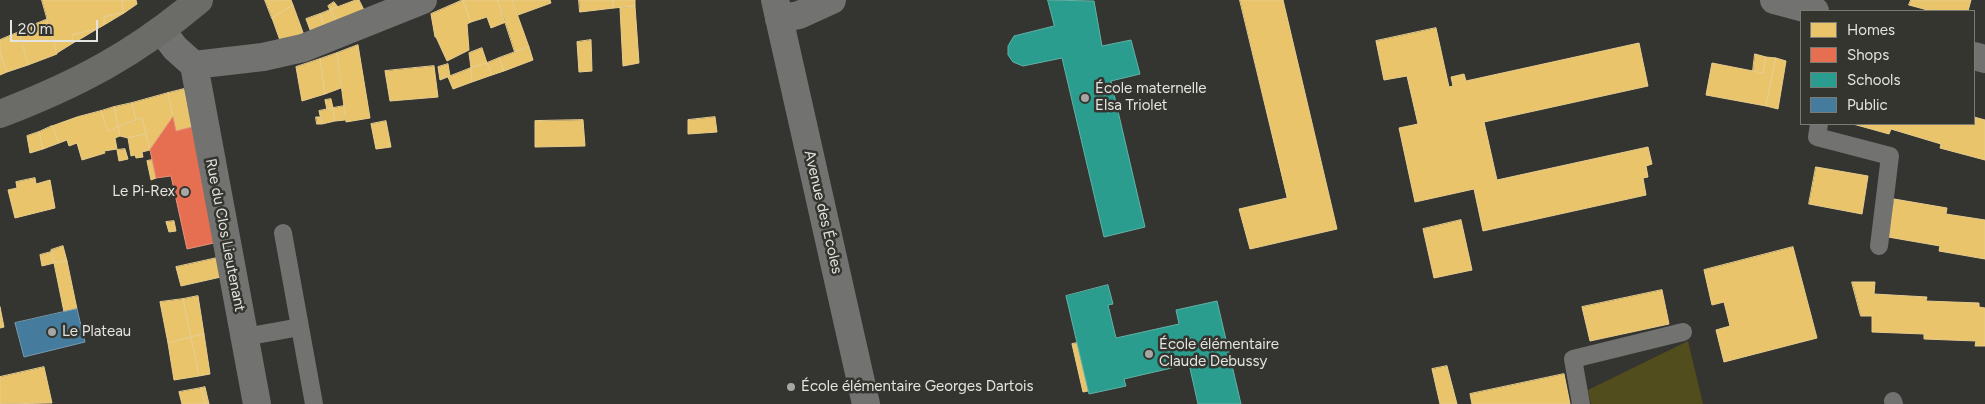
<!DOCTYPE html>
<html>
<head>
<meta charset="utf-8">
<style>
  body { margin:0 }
  #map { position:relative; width:1985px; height:404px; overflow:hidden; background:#343431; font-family:Figtree,sans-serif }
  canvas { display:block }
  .legend { position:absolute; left:1800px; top:10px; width:175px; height:115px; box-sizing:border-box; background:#353530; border:1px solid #7b7b76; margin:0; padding:6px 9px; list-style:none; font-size:15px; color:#e3e3e0 }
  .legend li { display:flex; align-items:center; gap:10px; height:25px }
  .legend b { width:25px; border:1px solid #7b7b76 }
  .scale { position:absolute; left:10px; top:20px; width:88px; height:22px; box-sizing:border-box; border:2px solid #e3e3e0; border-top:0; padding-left:6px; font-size:15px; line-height:18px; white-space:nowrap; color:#e3e3e0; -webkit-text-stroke:4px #353530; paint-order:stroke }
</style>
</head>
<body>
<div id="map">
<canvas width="1985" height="404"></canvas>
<ul class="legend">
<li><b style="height:14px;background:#e9c46a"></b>Homes</li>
<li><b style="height:14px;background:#e76f51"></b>Shops</li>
<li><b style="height:14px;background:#2a9d8f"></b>Schools</li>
<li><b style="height:14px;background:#457b9d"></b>Public</li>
</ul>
<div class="scale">20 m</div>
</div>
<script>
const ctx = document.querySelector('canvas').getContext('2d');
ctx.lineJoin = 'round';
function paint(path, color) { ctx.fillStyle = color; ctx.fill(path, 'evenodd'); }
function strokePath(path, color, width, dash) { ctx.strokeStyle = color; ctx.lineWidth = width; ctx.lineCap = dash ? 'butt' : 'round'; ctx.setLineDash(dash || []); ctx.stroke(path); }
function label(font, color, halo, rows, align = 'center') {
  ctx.font = font + ' Figtree,sans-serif'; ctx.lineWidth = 5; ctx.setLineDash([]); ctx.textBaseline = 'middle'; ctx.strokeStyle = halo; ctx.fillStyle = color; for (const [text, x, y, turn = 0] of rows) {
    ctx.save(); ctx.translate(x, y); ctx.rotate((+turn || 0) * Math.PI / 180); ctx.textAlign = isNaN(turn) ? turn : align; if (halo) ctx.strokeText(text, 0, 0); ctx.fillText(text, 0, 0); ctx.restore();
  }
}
const green = new Path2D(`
  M 1688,341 L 1703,404 L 1591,404 L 1588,390 Z`);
const homes = new Path2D(`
  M 42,0 L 122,0 L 124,12 L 104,17 L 104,25 L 97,29 L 72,35 L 73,43 L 57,53 Z
  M 122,0 L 136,0 L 137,4 L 124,13 Z
  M 265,0 L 291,0 L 293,5 L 272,18 Z
  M 356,0 L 359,0 L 366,14 L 337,22 L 330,10 Z
  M 463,0 L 498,0 L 506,22 L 491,28 L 487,17 L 471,22 Z
  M 463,0 L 471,22 L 467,24 L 469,50 L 447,61 L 436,37 L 435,37 L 431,14 Z
  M 498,0 L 512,0 L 529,47 L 515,52 Z
  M 512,0 L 550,0 L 551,3 L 518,15 Z
  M 579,0 L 613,0 L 614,8 L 580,12 Z
  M 613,0 L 635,0 L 635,6 L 614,8 Z
  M 1240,0 L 1283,0 L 1337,229 L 1250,249 L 1239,209 L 1287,198 Z
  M 1911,0 L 1971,0 L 1968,11 L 1931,11 L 1909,5 Z
  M 334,2 L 338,7 L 330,10 L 328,6 Z
  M 293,5 L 305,38 L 282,46 L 272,18 Z
  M 635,6 L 639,63 L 623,66 L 620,8 Z
  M 330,10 L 337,22 L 326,30 L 320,14 Z
  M 124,12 L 124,13 L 104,25 L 104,17 Z
  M 320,14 L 326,30 L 312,35 L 306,19 Z
  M 48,19 L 57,54 L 28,65 L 19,31 Z
  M 1436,28 L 1449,87 L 1453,86 L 1451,77 L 1464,74 L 1466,81 L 1639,43 L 1648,86 L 1484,122 L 1497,180 L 1648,147 L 1652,164 L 1646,166 L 1648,177 L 1643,178 L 1646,195 L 1483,231 L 1474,189 L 1415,202 L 1399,128 L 1418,124 L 1407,76 L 1384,80 L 1376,41 Z
  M 97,29 L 82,38 L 73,43 L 72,35 Z
  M 19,32 L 28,65 L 7,72 L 0,53 L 0,40 Z
  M 591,40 L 592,71 L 579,72 L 577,42 Z
  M 358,45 L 370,118 L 346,122 L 337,53 Z
  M 529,47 L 533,60 L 504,71 L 499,58 Z
  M 482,48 L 487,63 L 471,68 L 469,53 Z
  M 0,53 L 7,72 L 0,75 Z
  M 337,53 L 341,88 L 325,94 L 320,59 Z
  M 1755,54 L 1766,57 L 1763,73 L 1753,71 Z
  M 1766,57 L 1776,58 L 1766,106 L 1706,95 L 1712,63 L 1763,73 Z
  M 499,58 L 504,71 L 492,75 L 487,63 Z
  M 1776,58 L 1786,61 L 1778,109 L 1766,106 Z
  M 320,59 L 325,94 L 302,101 L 296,67 Z
  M 487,63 L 492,75 L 472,82 L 471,68 Z
  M 448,64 L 450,76 L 440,80 L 438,67 Z
  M 434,66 L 438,97 L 390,101 L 385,71 Z
  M 471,68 L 472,82 L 453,89 L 448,77 Z
  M 184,89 L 192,127 L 176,131 L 168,93 Z
  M 168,93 L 173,117 L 150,150 L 142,118 L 136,120 L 132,103 Z
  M 331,99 L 333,108 L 327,110 L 325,100 Z
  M 132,103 L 136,120 L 118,127 L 114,107 Z
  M 344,106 L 345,120 L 335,121 L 333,108 Z
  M 114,107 L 118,127 L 108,131 L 101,111 Z
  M 333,108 L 335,121 L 322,124 L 319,111 Z
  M 101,111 L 108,131 L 118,127 L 120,136 L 115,138 L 117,149 L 104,151 L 105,153 L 82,160 L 77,143 L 69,146 L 67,140 L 59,143 L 52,126 L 77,117 Z
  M 316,117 L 321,117 L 322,124 L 317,124 Z
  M 715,117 L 717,132 L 688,134 L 688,120 Z
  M 1974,117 L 1985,120 L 1985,160 L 1940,148 L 1941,144 L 1891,129 L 1889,134 L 1853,124 L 1974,124 Z
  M 142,118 L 146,134 L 128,138 L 120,136 L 118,127 Z
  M 583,120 L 585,146 L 535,147 L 535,121 Z
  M 386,121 L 391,147 L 376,149 L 371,124 Z
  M 52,126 L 59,143 L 43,149 L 39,132 Z
  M 39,132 L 43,149 L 30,153 L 27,136 Z
  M 146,134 L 150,150 L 142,152 L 143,157 L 136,158 L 135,155 L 131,156 L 128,138 Z
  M 125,149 L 128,159 L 119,161 L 117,150 Z
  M 152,160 L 156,178 L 151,180 L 147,161 Z
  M 1816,167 L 1868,176 L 1862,214 L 1809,204 Z
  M 35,178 L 36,184 L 50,180 L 55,208 L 15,218 L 8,190 L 17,188 L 16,182 Z
  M 1894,199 L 1947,208 L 1946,214 L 1985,220 L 1985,259 L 1939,251 L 1940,246 L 1888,237 Z
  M 1461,220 L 1472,270 L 1434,278 L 1423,229 Z
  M 174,221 L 176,231 L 169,232 L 166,222 Z
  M 63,246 L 67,261 L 54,263 L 51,250 Z
  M 1793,247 L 1817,338 L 1724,362 L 1716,330 L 1730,326 L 1724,302 L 1712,305 L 1704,270 Z
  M 51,252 L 54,263 L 42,266 L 40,255 Z
  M 217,258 L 221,277 L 181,286 L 176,267 Z
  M 67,261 L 77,309 L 64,312 L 54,263 Z
  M 1852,282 L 1875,282 L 1874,294 L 1927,297 L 1926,301 L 1979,303 L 1979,307 L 1985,308 L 1985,346 L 1975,346 L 1976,341 L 1924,339 L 1924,334 L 1872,332 L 1872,316 L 1861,316 Z
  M 1662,290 L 1669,324 L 1590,341 L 1582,307 Z
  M 198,296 L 204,334 L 191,337 L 183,299 Z
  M 183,299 L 191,337 L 168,343 L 160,302 Z
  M 0,307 L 4,327 L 0,328 Z
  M 204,334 L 210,374 L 199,376 L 191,337 Z
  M 191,337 L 199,376 L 174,380 L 168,343 Z
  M 1077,343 L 1088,391 L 1083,392 L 1072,344 Z
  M 1447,366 L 1457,404 L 1440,404 L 1432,369 Z
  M 44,367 L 52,403 L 0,404 L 0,377 Z
  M 1564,374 L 1570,404 L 1472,404 L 1470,394 Z
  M 205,387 L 209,404 L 205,404 L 201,388 Z
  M 201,388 L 205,404 L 182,404 L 179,392 Z`);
const shops = new Path2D(`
  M 173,117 L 176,131 L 192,127 L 214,243 L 187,249 L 171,176 L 156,178 L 150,150 Z`);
const schools = new Path2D(`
  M 1048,0 L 1094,1 L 1102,46 L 1131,40 L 1140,74 L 1111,81 L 1145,227 L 1104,237 L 1062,58 L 1023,66 L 1013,62 L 1008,55 L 1008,46 L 1014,36 L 1054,26 Z
  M 1108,285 L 1113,304 L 1108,305 L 1116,338 L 1179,324 L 1176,310 L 1217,301 L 1241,404 L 1198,404 L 1189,364 L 1124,379 L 1126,386 L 1089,394 L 1066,296 Z`);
const public = new Path2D(`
  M 77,309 L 85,342 L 24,357 L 15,323 Z`);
const service = new Path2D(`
  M 1819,124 L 1817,137 L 1890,156 L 1879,246
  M 283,233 L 300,327
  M 245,337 L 300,327 L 314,404
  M 1893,401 L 1894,404
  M 1581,404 L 1573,359 L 1683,332`);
const minor = new Path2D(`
  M 775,0 L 866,404
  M 1774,0 L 1815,11
  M 779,19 L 799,15 L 832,0
  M 162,31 L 175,48 L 194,65 L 263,57 L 303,48 L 423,0
  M 1974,56 L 1985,59
  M 194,65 L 257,404`);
const secondary = new Path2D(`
  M 0,114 C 78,84 135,54 199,0`);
const markers = [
  [1085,98,5,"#a6a6a3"],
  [185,192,5,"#a6a6a3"],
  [52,332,5,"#a6a6a3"],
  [1149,354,5,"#a6a6a3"],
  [791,387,5,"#a6a6a3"]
];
const poiNames = [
  ["École maternelle",1095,89],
  ["Elsa Triolet",1095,106],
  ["Le Pi-Rex",175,192,"right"],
  ["Le Plateau",62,332],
  ["École élémentaire",1159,345],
  ["Claude Debussy",1159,362],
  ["École élémentaire Georges Dartois",801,387]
];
const streetNames = [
  ["Avenue des Écoles",823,212,77],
  ["Rue du Clos Lieutenant",225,235,79]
];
paint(green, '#524d1c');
paint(homes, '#e9c46a');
strokePath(homes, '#e7cd8d', 1);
paint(shops, '#e76f51');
strokePath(shops, '#e6927c', 1);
paint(schools, '#2a9d8f');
strokePath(schools, '#62b2a7', 1);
paint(public, '#457b9d');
strokePath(public, '#749ab1', 1);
strokePath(service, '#727271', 18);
strokePath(minor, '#727271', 28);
strokePath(secondary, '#6b6b68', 28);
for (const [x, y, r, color] of markers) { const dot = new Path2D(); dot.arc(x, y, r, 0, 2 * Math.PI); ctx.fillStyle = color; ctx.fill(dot); strokePath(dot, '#353530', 2); }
label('15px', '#e3e3e0', '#353530', poiNames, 'left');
label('15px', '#e3e3e0', '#353530', streetNames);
</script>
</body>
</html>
